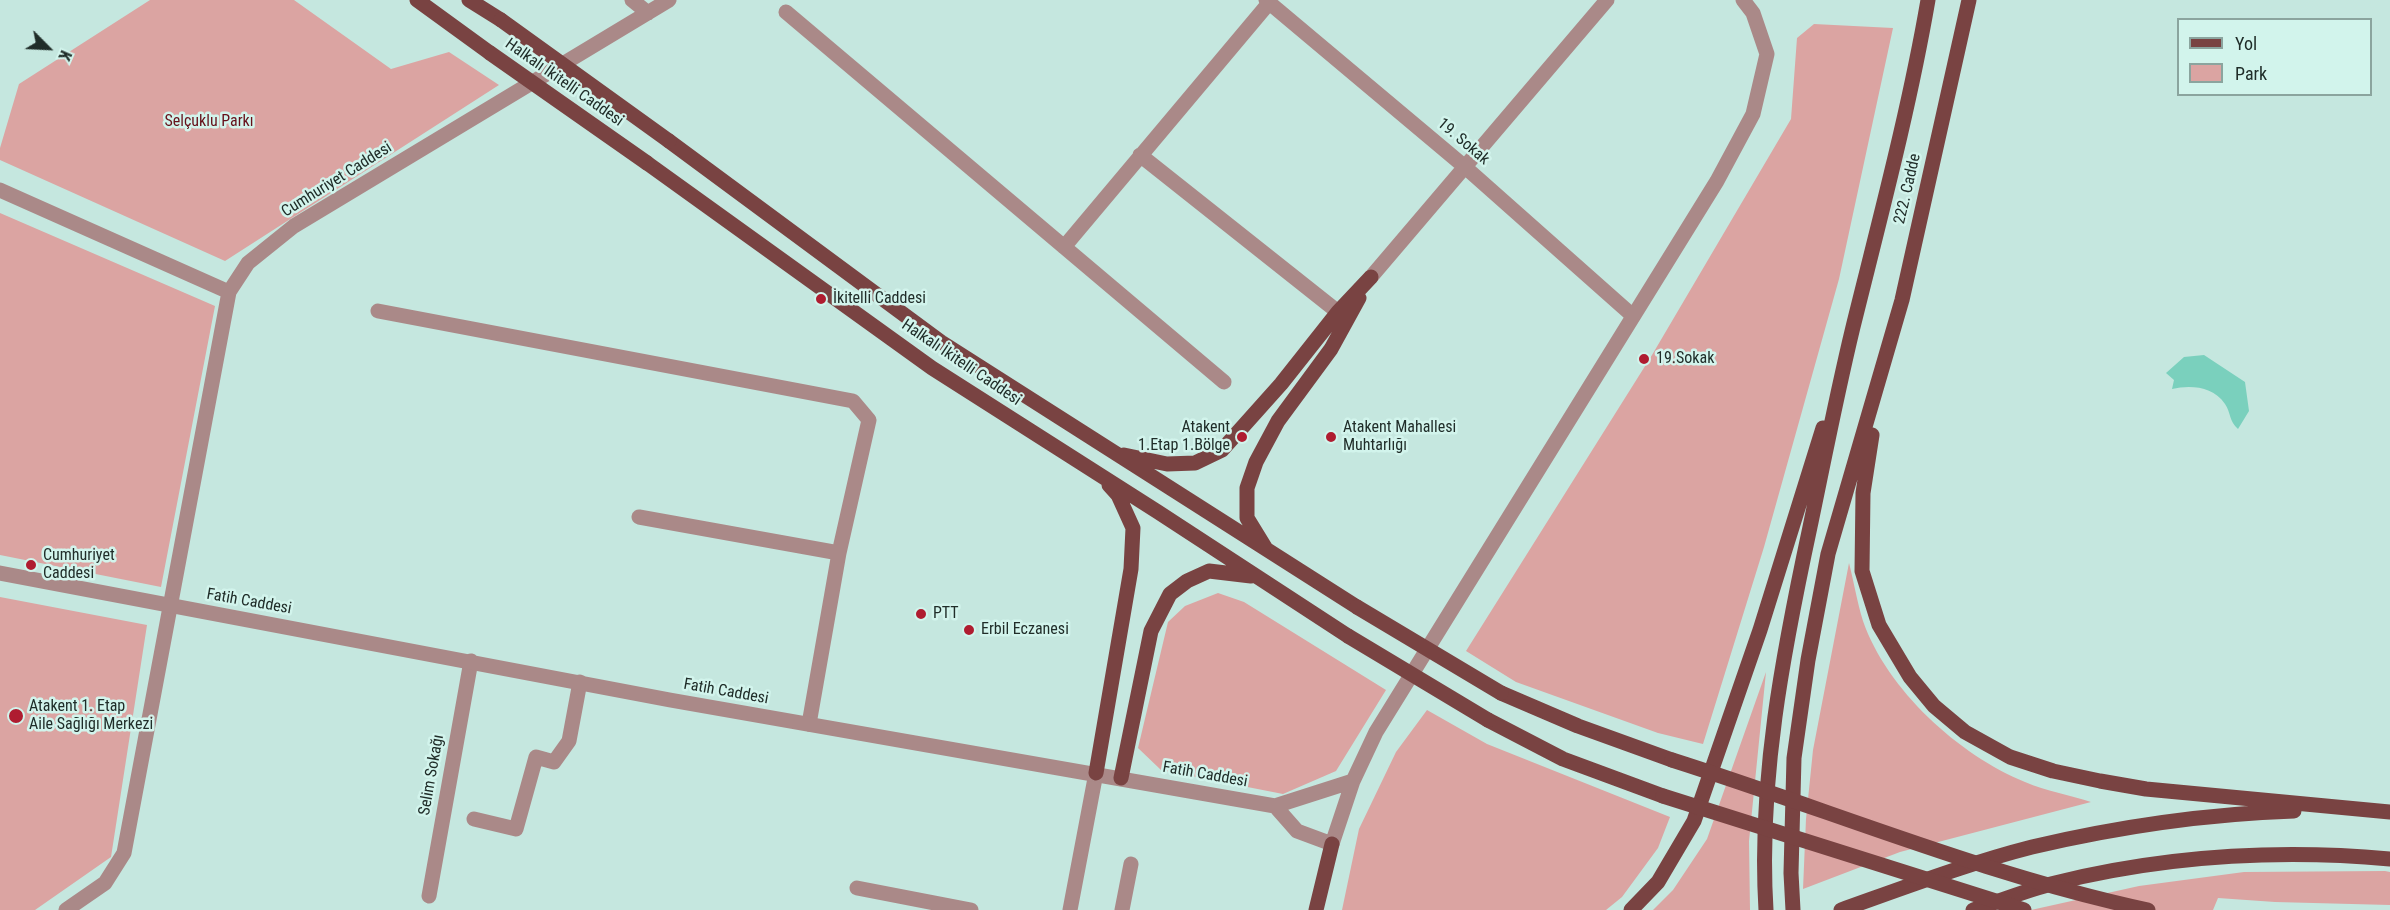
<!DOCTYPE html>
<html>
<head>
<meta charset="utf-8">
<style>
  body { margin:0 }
  #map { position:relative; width:2390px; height:910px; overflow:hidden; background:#c5e7df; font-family:"Roboto Condensed",sans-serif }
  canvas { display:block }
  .legend { position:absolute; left:2177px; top:18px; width:195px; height:78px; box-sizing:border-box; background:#d2f4ec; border:2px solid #8ba49e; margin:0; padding:8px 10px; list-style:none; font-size:18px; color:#202d29 }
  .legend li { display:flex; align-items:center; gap:12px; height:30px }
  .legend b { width:30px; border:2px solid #8ba49e }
  .north { position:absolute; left:18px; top:18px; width:60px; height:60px; -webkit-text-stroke:4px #d2f4ec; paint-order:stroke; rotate:114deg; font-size:16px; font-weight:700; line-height:24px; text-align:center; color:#202d29 }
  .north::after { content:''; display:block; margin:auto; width:21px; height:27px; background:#202d29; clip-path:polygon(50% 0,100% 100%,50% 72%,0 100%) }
</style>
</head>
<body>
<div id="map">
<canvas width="2390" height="910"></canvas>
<ul class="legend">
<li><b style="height:8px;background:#794342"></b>Yol</li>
<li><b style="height:16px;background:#dba4a2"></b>Park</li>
</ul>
<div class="north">K</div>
</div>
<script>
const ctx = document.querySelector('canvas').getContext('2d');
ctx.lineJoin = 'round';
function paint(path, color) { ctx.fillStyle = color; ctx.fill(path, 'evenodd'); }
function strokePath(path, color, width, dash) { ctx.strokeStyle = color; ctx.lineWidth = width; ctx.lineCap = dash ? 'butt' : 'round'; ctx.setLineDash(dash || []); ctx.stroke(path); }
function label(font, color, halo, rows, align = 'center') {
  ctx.font = font + ' "Roboto Condensed",sans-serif'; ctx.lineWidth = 5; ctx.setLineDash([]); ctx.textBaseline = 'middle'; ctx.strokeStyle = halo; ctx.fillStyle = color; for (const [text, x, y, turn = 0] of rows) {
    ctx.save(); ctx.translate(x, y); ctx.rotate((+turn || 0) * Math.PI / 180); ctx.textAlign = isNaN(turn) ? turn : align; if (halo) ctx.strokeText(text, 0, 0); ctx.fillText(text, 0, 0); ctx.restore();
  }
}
const green = new Path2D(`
  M 150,0 L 294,0 L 391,69 L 449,52 L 499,85 L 225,261 L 0,160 L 0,148 L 19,84 Z
  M 1814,24 L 1893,28 L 1839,279 L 1764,547 L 1703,744 L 1658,733 L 1516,682 L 1466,651 L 1652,355 L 1791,119 L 1797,38 Z
  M 0,213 L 215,306 L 161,587 L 0,555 Z
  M 1849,563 C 1854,582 1857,602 1863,621 C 1887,690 1959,755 2025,782 C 2046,791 2070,795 2091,802 L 1900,852 L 1803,889 L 1806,819 L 1813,750 Z
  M 1218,593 L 1244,602 L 1386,690 L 1336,771 L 1283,794 L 1161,770 L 1138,748 L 1168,622 L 1185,606 Z
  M 0,597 L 147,625 L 111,857 L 35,910 L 0,910 Z
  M 1766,672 L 1749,841 L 1750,910 L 1653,910 L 1673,890 L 1707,839 Z
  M 1427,710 L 1487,744 L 1670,817 L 1658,848 L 1622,897 L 1606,910 L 1342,910 L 1359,829 L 1396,752 Z
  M 2385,871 L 2390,872 L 2390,905 L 2275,902 L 2218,898 L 2213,910 L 2031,910 L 2139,886 L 2244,872 Z`);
const water = new Path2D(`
  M 2204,355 L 2245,382 L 2249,411 L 2238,429 C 2229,421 2231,413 2225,404 C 2213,386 2190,385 2172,389 L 2174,380 L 2166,373 L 2184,357 Z`);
const minor = new Path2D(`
  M 632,0 L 648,13
  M 1266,0 L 1465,167 L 1633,316
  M 786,12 L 1224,382
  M 1140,155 L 1338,312
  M 0,190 L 229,292
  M 1064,247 L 1269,3
  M 1371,277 L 1607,0
  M 378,311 L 853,401 L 869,420 L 839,553 L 809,724
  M 639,517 L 839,553
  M 474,819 L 516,829 L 536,757 L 554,762 L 569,741 L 580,682
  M 857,888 L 971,910
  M 429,896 L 471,661
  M 66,910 L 105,883 L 124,853 L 229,292 L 248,263 L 294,226 L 669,0
  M 1070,910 L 1096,773
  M 1122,910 L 1131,864`);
const tertiary = new Path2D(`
  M 0,573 L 670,700 L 1275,806 L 1353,781
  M 1275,806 L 1297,831 L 1332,844 L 1353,781 L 1376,732 L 1717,181 L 1753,114 L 1767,54 L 1753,13 L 1743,0`);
const primary = new Path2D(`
  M 417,0 L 490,53
  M 469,0 L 501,20
  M 669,141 L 941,342 L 1357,607
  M 647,163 L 932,368 L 1158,512 L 1348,636
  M 1872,435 L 1863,493 L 1862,571 L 1879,625 L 1910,677 L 1934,706 L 1965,732 L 2010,757 L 2053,771 L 2100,781 L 2146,789 L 2390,812
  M 1124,455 L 1167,464 L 1195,463 L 1222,450 L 1281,384 L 1338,312 L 1371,277
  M 1266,549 L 1247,518 L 1247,488 L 1256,462 L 1278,421 L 1331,349 L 1359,298
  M 1501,693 L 1578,726 L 1672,760
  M 1488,720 L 1563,759 L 1663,796
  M 1096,773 L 1131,569 L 1133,528 L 1118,495 L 1109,485
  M 1121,778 L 1151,631 L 1170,594 L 1187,581 L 1209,571 L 1251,576
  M 1316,910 L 1332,844
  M 1631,910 L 1658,882 L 1694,821 L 1760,630 L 1823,428
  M 1766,910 C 1758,781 1783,653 1810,527 C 1824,460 1837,393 1853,327 C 1880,218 1909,110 1928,0
  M 1793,910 L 1791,873 L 1794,758 L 1808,660 L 1828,554 L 1902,300 L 1969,0
  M 1841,910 C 1903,888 1969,863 2032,847 C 2117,827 2206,814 2294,811
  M 1973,910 C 2000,901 2027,890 2055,883 C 2164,856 2278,849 2390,859`);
const primaryBridge = new Path2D(`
  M 501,20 L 669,141
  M 490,53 L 647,163
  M 1357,607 L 1501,693
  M 1348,636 L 1488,720
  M 1672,760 C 1830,810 1985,875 2148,910
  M 1663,796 L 2024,910`);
const markers = [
  [821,299,6,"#af1c30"],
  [1644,359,6,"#af1c30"],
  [1242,437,6,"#af1c30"],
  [1331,437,6,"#af1c30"],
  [31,565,6,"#af1c30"],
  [921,614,6,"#af1c30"],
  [969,630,6,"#af1c30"],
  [16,716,8,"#af1c30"]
];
const streetNames = [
  ["Halkalı İkitelli Caddesi",564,83,35],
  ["19. Sokak",1463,142,40],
  ["Cumhuriyet Caddesi",337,180,-32],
  ["222. Cadde",1908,189,-77],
  ["Halkalı İkitelli Caddesi",961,363,34],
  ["Fatih Caddesi",249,602,10],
  ["Fatih Caddesi",726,692,10],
  ["Selim Sokağı",432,775,-80],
  ["Fatih Caddesi",1205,775,10]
];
const parkNames = [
  ["Selçuklu Parkı",209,122]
];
const poiNames = [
  ["İkitelli Caddesi",833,299],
  ["19.Sokak",1656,359],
  ["Atakent",1230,428,"right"],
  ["1.Etap 1.Bölge",1230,446,"right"],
  ["Atakent Mahallesi",1343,428],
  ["Muhtarlığı",1343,446],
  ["Cumhuriyet",43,556],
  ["Caddesi",43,574],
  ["PTT",933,614],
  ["Erbil Eczanesi",981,630],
  ["Atakent 1. Etap",29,707],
  ["Aile Sağlığı Merkezi",29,725]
];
paint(green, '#dba4a2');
paint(water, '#7ad0bd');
strokePath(minor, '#aa8988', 15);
strokePath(tertiary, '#aa8988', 15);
strokePath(primary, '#794342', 15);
strokePath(primaryBridge, '#794342', 15);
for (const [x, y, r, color] of markers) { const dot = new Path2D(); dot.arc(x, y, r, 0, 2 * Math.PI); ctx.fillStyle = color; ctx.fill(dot); strokePath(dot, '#d2f4ec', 2); }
label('16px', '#202d29', '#d2f4ec', streetNames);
label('16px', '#66101a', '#d2f4ec', parkNames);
label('16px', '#202d29', '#d2f4ec', poiNames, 'left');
</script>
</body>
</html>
